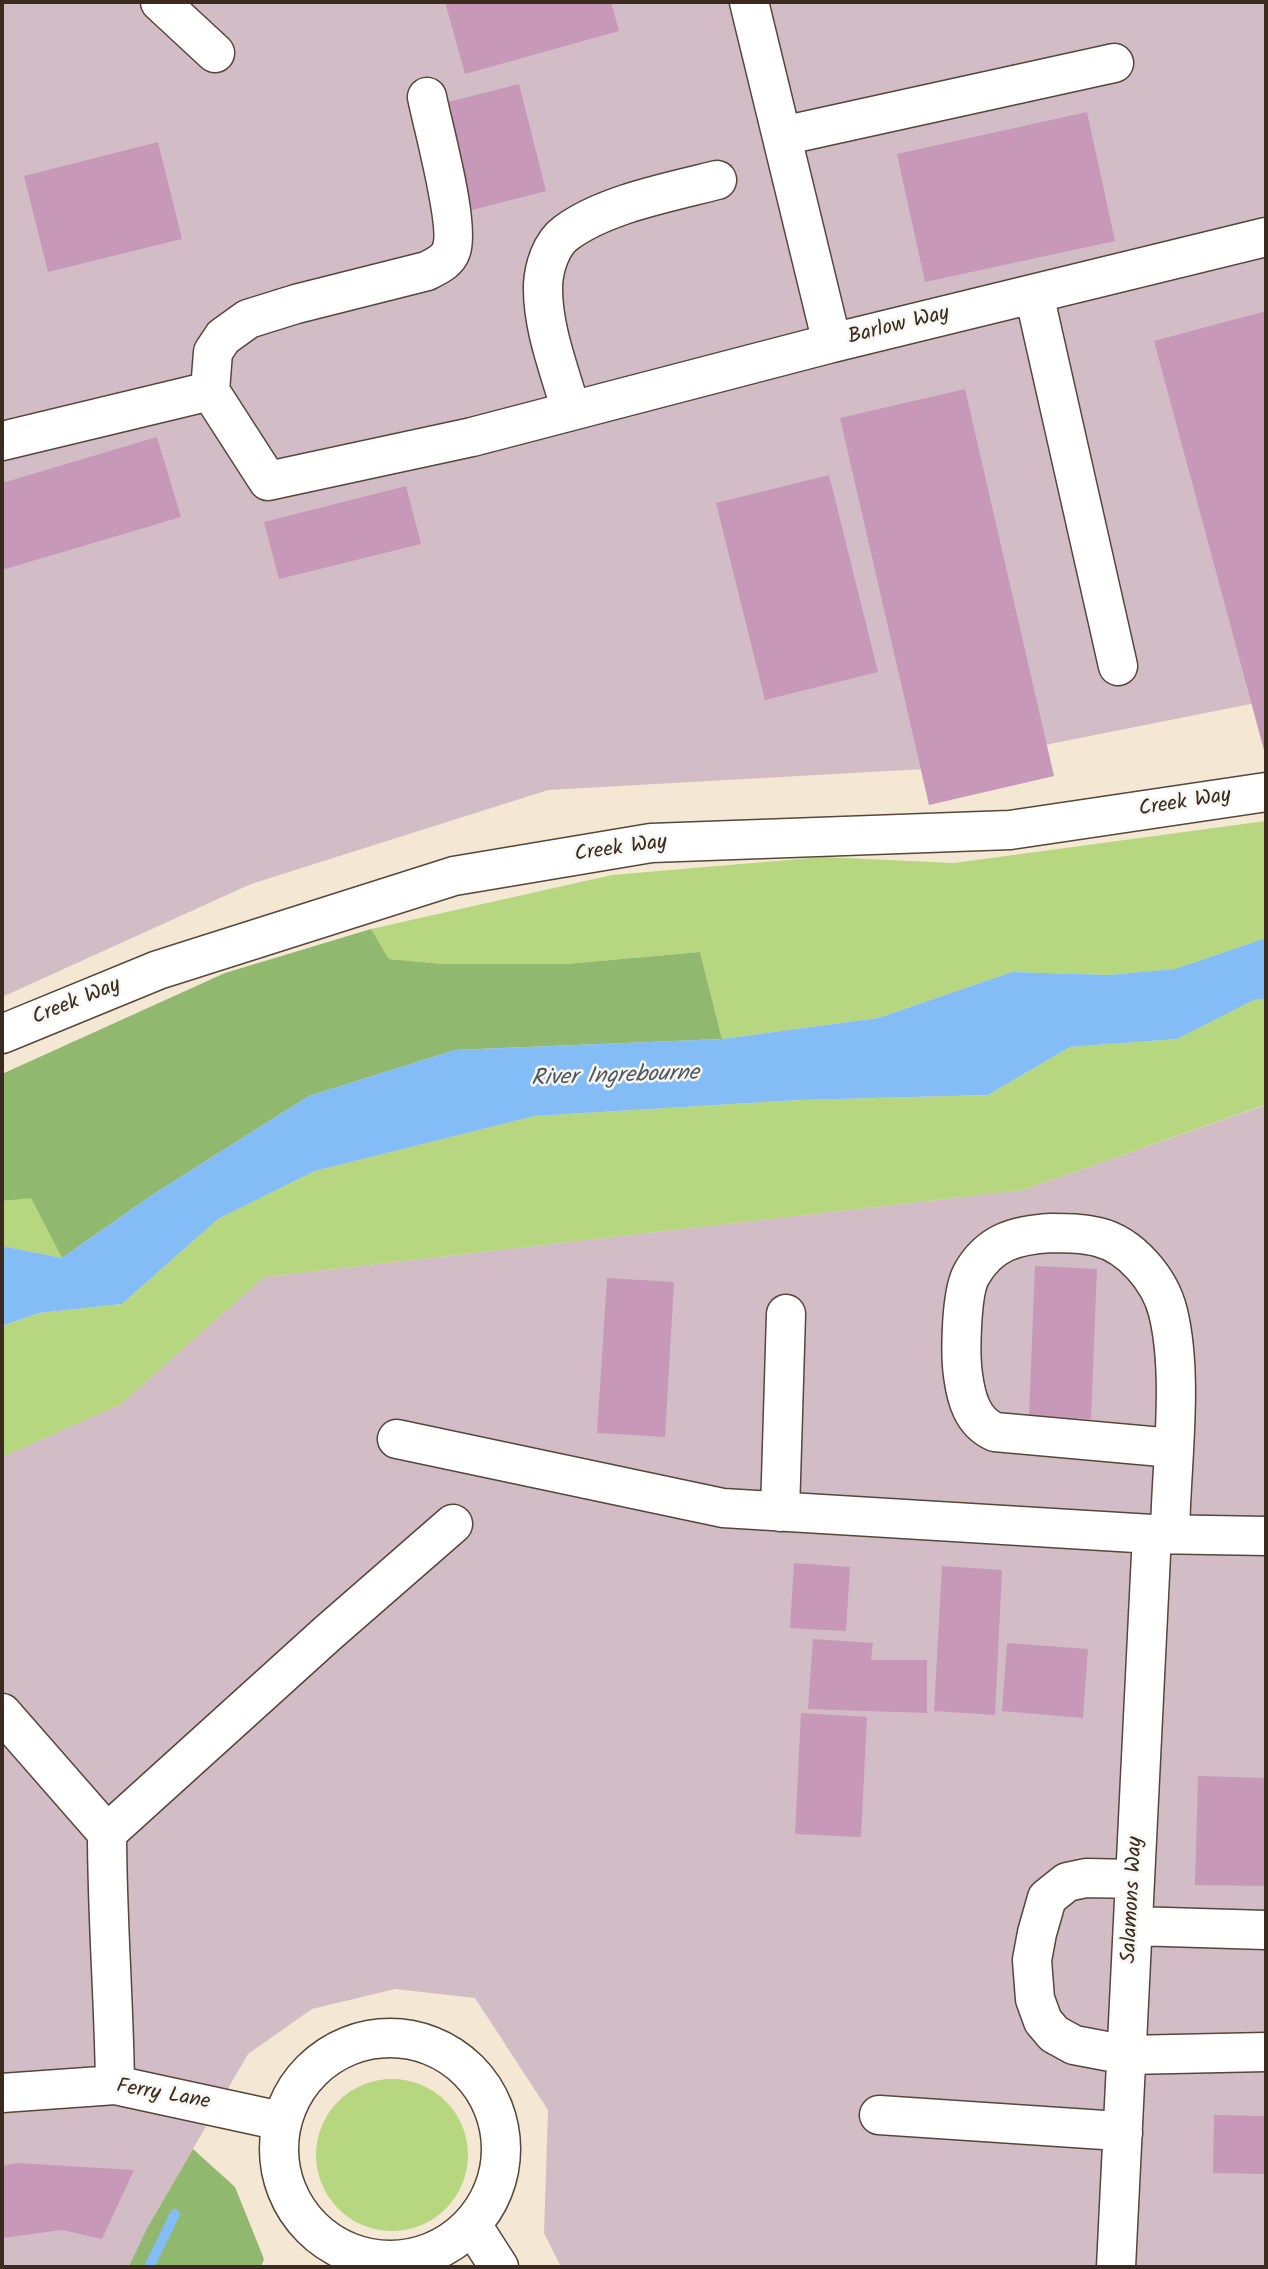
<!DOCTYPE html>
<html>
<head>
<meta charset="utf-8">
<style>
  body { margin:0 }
  #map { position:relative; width:1268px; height:2269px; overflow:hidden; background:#f4e7d4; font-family:Kalam,sans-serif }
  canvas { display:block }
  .frame { position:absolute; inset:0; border:4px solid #3b2a1e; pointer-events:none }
</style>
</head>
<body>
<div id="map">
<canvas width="1268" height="2269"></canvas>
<div class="frame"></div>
</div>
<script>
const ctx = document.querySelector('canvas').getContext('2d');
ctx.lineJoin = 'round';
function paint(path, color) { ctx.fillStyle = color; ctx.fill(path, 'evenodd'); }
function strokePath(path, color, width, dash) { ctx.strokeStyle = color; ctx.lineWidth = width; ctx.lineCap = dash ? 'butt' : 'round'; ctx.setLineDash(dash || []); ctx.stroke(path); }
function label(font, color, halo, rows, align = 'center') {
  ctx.font = font + ' Kalam,sans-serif'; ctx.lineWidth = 5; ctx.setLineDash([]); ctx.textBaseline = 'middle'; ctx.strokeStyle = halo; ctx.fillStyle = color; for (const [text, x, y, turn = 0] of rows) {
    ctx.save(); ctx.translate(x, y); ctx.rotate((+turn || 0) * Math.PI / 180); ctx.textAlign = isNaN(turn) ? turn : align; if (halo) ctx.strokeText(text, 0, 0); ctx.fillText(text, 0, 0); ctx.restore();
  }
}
const industrial = new Path2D(`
  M 2,2 L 1266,2 L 1266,701 L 924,769 L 548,790 L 251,884 L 2,997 Z
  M 1265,1105 L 1266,2267 L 561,2267 L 544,2233 L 548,2110 L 475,1998 L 395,1989 L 312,2009 L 248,2054 L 146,2230 L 130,2267 L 2,2267 L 2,1457 L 121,1404 L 264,1277 L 1023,1190 Z`);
const green = new Path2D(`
  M 1266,821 L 1266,938 L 1175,969 L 1108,975 L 1012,972 L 878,1018 L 722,1039 L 700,952 L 566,964 L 443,964 L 389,959 L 371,929 L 612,875 L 823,857 L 954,863 Z
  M 1256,999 L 1266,999 L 1266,1115 L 1264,1105 L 1023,1190 L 264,1277 L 121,1404 L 2,1457 L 2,1326 L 39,1313 L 122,1304 L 218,1219 L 315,1171 L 535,1116 L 799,1100 L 988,1095 L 1070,1047 L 1177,1039 Z
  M 31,1197 L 62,1258 L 2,1246 L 2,1201 Z
  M316 2155a76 76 0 1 1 152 0a76 76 0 1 1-152 0Z`);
const forest = new Path2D(`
  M 371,929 L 389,959 L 443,964 L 566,964 L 700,952 L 722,1039 L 455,1050 L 309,1096 L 152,1195 L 62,1258 L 31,1198 L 2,1201 L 2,1074 L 225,973 Z
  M 193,2149 L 235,2187 L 264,2259 L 261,2267 L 129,2267 L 146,2230 Z`);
const water = new Path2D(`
  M 1266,938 L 1266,999 L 1256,999 L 1177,1039 L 1070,1047 L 988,1095 L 799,1100 L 535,1116 L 315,1171 L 218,1219 L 122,1304 L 39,1313 L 2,1326 L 2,1246 L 62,1258 L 152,1195 L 309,1096 L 455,1050 L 722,1039 L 878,1018 L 1012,972 L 1108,975 L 1175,969 Z`);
const stream = new Path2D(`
  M 149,2267 L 175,2214`);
const building = new Path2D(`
  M 445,2 L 611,2 L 619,31 L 465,74 Z
  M 519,84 L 546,191 L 468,211 L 440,104 Z
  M 1087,112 L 1115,241 L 925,282 L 897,154 Z
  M 158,142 L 182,239 L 48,272 L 24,176 Z
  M 1266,311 L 1266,754 L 1265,754 L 1154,341 Z
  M 965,389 L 1054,776 L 929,805 L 840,418 Z
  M 157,437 L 181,517 L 2,570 L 2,483 Z
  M 829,475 L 878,672 L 765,700 L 716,503 Z
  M 406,486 L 421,544 L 279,579 L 264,522 Z
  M 1035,1266 L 1097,1269 L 1091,1419 L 1029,1416 Z
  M 607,1278 L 674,1282 L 665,1437 L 597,1433 Z
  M 794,1563 L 850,1567 L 846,1631 L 790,1628 Z
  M 942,1566 L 1002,1570 L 995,1715 L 934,1711 Z
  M 813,1639 L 873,1643 L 871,1660 L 927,1660 L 927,1713 L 808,1709 Z
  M 1007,1643 L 1088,1649 L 1083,1718 L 1002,1711 Z
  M 801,1713 L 867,1717 L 861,1837 L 795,1834 Z
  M 1198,1776 L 1266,1778 L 1266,1886 L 1195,1885 Z
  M 1214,2115 L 1266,2116 L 1266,2174 L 1213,2173 Z
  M 17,2163 L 134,2170 L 102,2239 L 62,2230 L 2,2238 L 2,2166 Z`);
const minor = new Path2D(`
  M 160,2 L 215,53
  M 749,2 L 832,343 L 1266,237
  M 782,136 L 1114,63
  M 1034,294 L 1118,666
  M 210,391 L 213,352 L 223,337 L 248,319 L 296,304 L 427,271 C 436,266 447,262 451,251 C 461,227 433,127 427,97
  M 571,411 C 560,371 542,328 543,285 C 544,267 551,244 566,233 C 605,204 670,192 717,180
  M 2,441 L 210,391 L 268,481 L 472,437 L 832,343
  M 2,1034 L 158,970 L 454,876 L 651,843 L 1010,830 L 1266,792
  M 397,1439 L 723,1508 L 1152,1534 L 1266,1536
  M 780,1512 L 786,1314
  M 1170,1534 C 1171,1466 1184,1377 1168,1312 C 1160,1280 1131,1245 1098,1237 C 1082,1233 1067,1233 1051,1233 C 1016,1235 989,1242 971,1275 C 961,1294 960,1354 963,1375 C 966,1398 972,1422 995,1432 L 1173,1448
  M 2,1713 L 107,1833
  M 1135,1879 L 1086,1878 L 1067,1882 L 1047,1898 L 1037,1933 L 1032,1960 L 1035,1999 L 1043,2021 L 1054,2034 L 1074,2045 L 1127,2055 L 1266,2052
  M 1133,1926 L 1266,1930
  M279 2149a111 111 0 1 1 222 0a111 111 0 1 1-222 0Z
  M 115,2085 C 114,2001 107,1917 107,1833 L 328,1633 L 453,1524
  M 2,2093 L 115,2085 L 281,2121
  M 879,2115 L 1104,2130 L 1123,2133
  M 472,2225 L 499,2267
  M 1116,2267 L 1152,1534`);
const streetNames = [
  ["Barlow Way",899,327,-14],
  ["Creek Way",1185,804,-9],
  ["Creek Way",621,850,-8],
  ["Creek Way",77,1003,-22],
  ["Salamons Way",1134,1900,-87],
  ["Ferry Lane",163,2096,10]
];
const waterNames = [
  ["River Ingrebourne",615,1078,-2]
];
paint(industrial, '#d2bdc6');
paint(green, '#b6d77f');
paint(forest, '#90b86e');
paint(water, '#84bdf5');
strokePath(stream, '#84bdf5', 10);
paint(building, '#c798b8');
strokePath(minor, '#574639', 41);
strokePath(minor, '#fff', 38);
label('21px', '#3b2a1e', '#f6f6f2', streetNames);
label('italic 23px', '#51565e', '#f6f6f2', waterNames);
</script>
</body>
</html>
